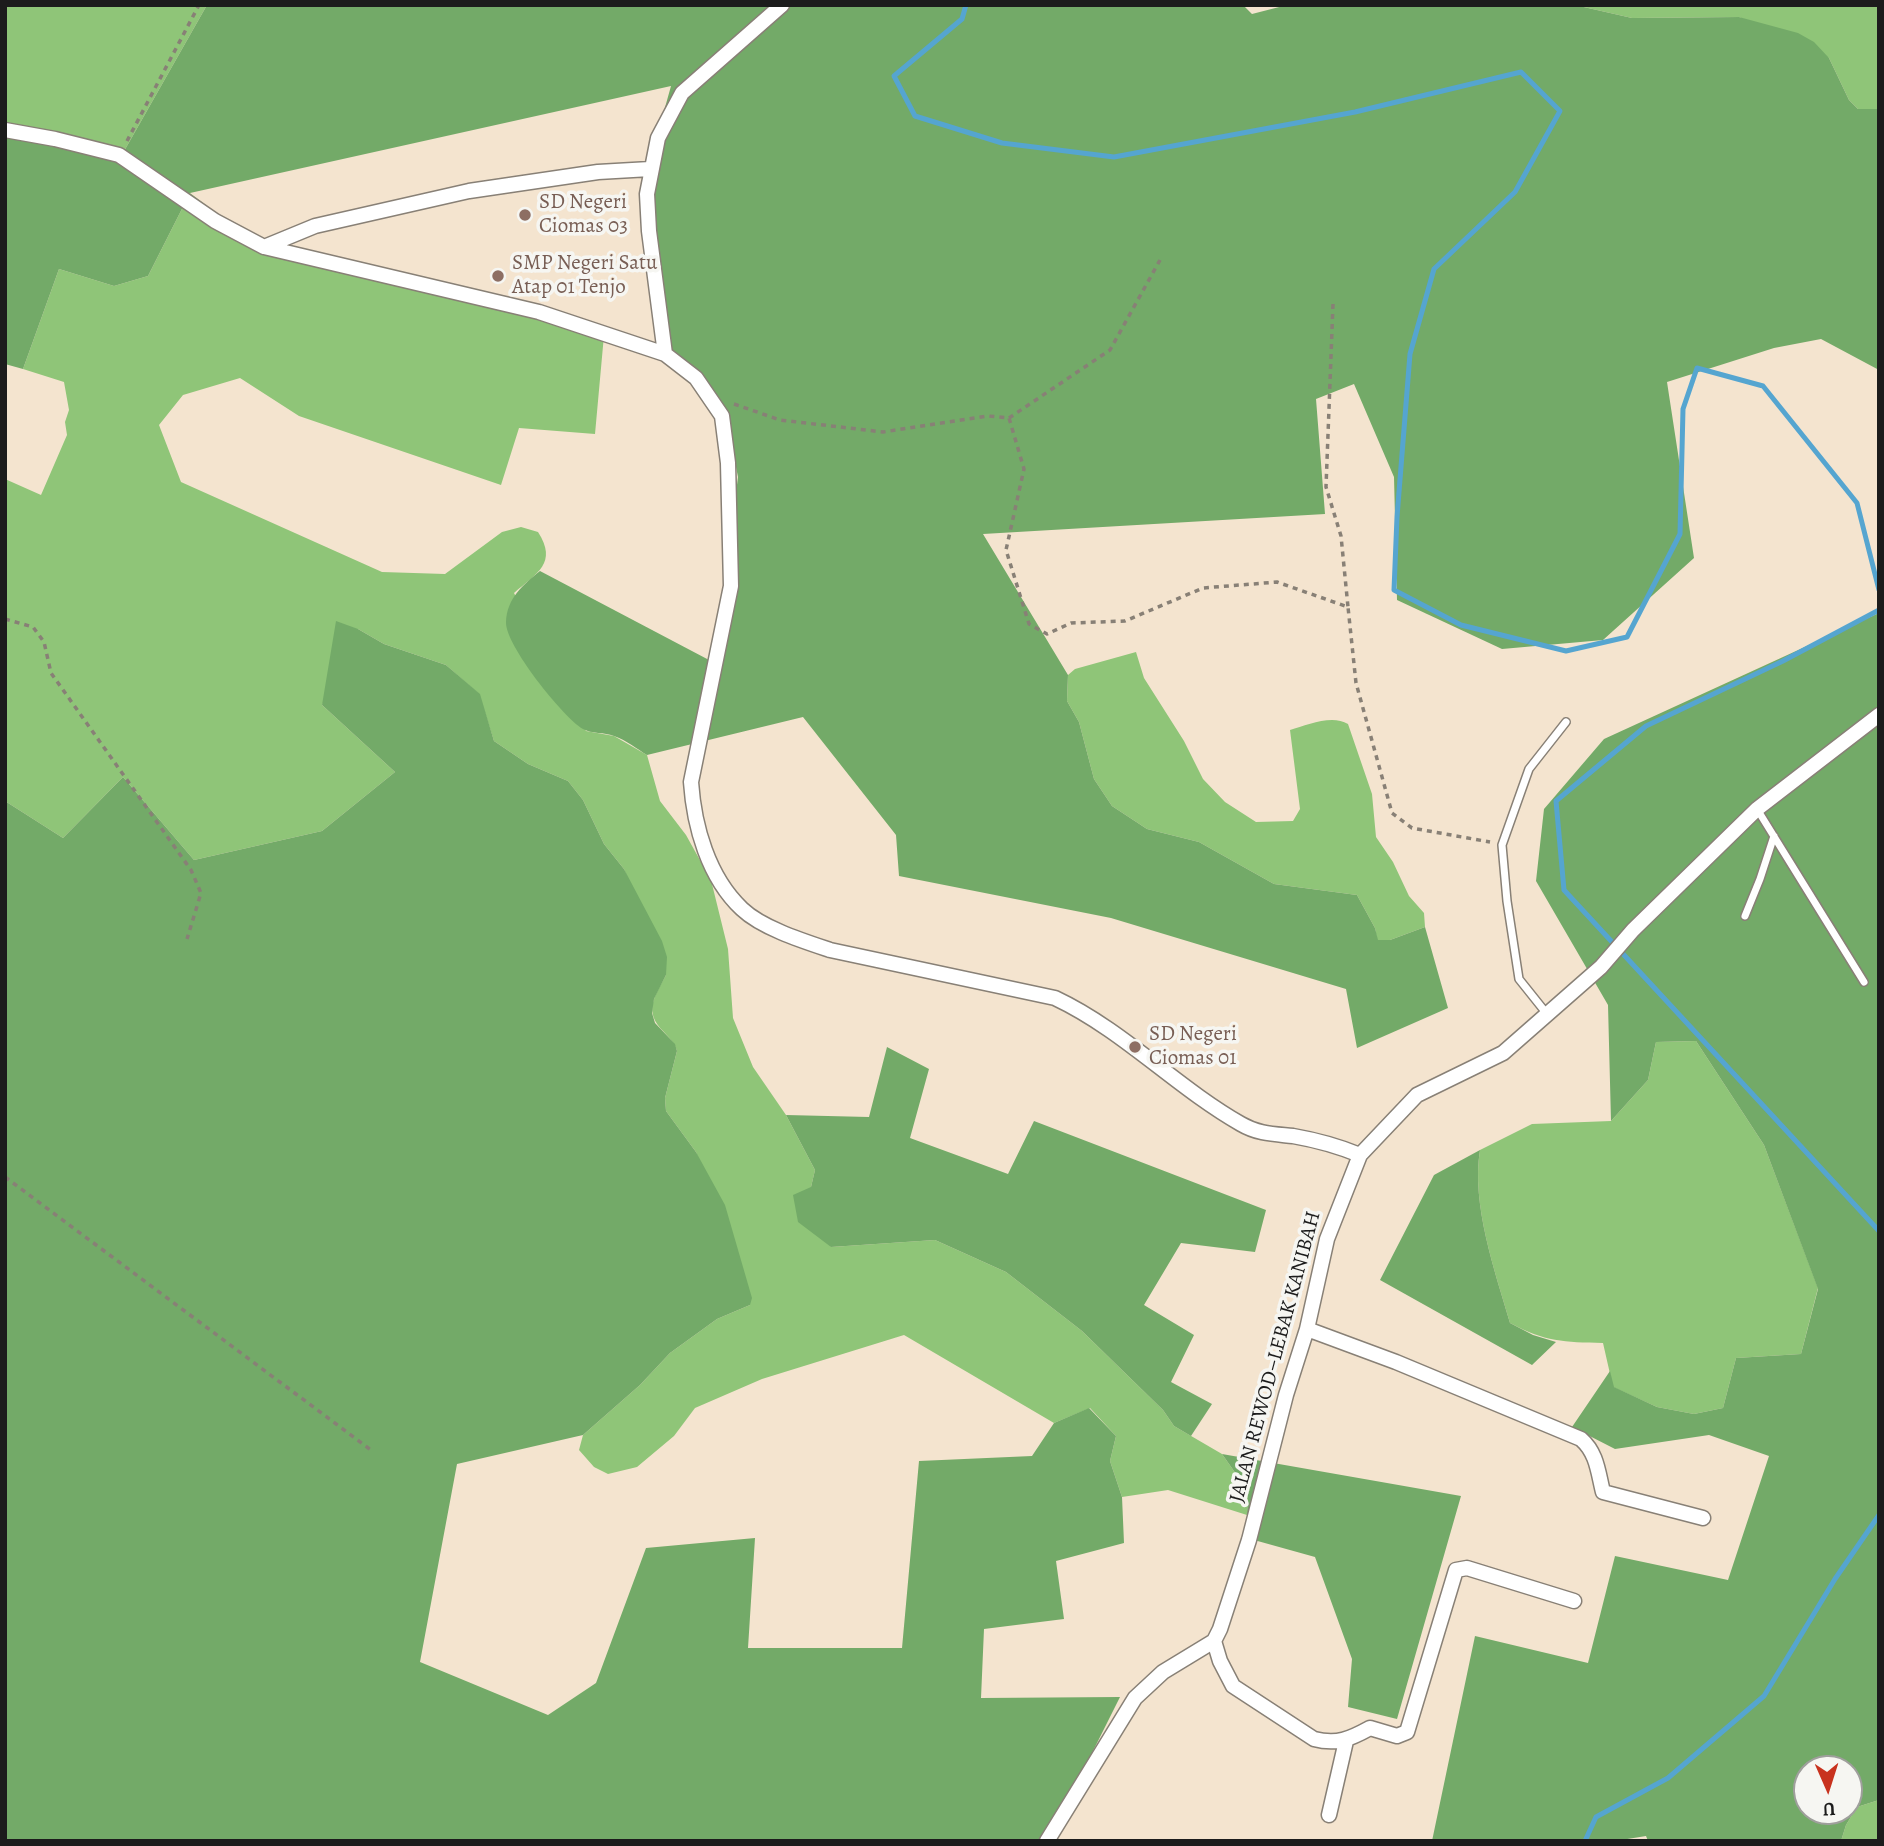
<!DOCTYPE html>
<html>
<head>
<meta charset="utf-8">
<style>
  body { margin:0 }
  #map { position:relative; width:1884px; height:1846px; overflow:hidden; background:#f4e4cf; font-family:Alegreya,serif }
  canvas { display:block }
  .frame { position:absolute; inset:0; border:7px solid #1c1c1c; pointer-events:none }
  .north { position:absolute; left:1793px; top:1755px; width:70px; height:70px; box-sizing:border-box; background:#f6f6f2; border:2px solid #9f9f9c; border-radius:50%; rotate:177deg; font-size:19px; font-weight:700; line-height:28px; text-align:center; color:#1c1c1c }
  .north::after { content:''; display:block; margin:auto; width:24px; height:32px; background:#c8321e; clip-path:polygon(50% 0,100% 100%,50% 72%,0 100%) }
</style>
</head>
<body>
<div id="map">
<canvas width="1884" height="1846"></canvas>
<div class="frame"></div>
<div class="north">U</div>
</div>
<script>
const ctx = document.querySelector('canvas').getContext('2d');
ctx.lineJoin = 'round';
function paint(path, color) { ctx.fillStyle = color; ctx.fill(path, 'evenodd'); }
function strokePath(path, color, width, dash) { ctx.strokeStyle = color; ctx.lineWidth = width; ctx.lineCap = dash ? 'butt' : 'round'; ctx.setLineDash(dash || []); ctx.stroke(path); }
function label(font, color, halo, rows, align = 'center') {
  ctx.font = font + ' Alegreya,serif'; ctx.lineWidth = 7; ctx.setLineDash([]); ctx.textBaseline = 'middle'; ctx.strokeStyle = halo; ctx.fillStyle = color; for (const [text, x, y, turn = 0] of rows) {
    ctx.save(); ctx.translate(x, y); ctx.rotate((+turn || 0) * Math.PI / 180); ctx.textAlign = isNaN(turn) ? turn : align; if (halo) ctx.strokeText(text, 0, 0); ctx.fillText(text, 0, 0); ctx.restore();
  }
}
const green = new Path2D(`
  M 5,5 L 207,5 L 119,160 L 5,131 Z
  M 1575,5 L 1879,5 L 1879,109 L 1858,109 L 1849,100 L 1829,58 L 1739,17 L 1632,18 Z
  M 190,193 L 251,239 L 604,335 L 595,434 L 519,428 L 501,485 L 299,416 L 240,378 L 183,395 L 159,425 L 181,482 L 382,572 L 445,574 L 502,532 L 521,527 L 538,532 C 558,563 537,573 514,593 L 586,731 L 614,736 L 647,755 L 660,801 L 686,835 L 711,880 L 728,949 L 733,1018 L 753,1067 L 786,1115 L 815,1170 L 811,1187 L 831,1247 L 935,1240 L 1006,1272 L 1082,1331 L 1163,1410 L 1174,1426 L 1222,1454 L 1248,1491 L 1247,1515 L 1168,1490 L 1122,1497 L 1110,1461 L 1116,1436 L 1090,1408 L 1054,1423 L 904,1335 L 762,1379 L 695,1408 L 674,1436 L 637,1467 L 608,1474 L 594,1467 L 579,1450 L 583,1435 L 640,1385 L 670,1353 L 717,1319 L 750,1305 L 696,1152 L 666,1111 L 665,1098 L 677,1051 C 675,1043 670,1039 664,1032 C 643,1011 654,998 666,975 L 624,869 L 604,844 L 583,800 L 568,781 L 528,764 L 494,741 L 479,694 L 446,665 L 384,644 L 358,629 L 322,705 L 395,772 L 322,831 L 194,860 L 123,777 L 63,838 L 5,801 L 5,479 L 41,495 L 67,435 L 65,422 L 69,410 L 64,382 L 23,369 L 59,269 L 114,286 L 148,276 Z
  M 1136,652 L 1144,678 L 1184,741 L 1203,779 L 1225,802 L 1256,822 L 1293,821 L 1300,809 L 1290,730 C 1307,725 1332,714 1348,724 L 1372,794 L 1376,837 L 1393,862 L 1409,896 L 1424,913 L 1425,927 L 1390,940 L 1377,940 L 1375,928 L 1357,895 L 1274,884 L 1199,842 L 1147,829 L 1112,806 L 1094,779 L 1079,722 L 1067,701 L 1068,675 L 1075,669 Z
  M 1696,1041 L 1764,1145 L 1818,1288 L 1801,1354 L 1736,1358 L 1723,1408 L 1694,1414 L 1657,1407 L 1613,1387 L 1603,1343 C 1564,1342 1545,1342 1510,1323 C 1495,1271 1471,1204 1480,1150 L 1532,1124 L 1611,1121 L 1648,1080 L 1656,1042 Z
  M 1879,1800 L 1879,1841 L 1841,1841 L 1846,1825 L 1857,1807 Z`);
const forest = new Path2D(`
  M 207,5 L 1243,5 L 1252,14 L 1287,5 L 1575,5 L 1632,18 L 1739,17 L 1798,33 L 1814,42 L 1829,58 L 1849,100 L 1858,109 L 1879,109 L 1879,370 L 1821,339 L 1774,348 L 1667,382 L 1694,558 L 1603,640 L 1502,649 L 1397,600 L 1394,477 L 1354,384 L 1316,399 L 1325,514 L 983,534 L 1068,675 L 1067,701 L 1079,722 L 1094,779 L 1112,806 L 1147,829 L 1199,842 L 1274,884 L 1357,895 L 1375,928 L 1378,940 L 1390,940 L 1425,927 L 1448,1008 L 1357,1048 L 1346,989 L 1111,918 L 899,876 L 896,835 L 803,717 L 647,755 C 637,749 626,740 614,736 C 604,732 592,734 583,729 C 563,717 505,645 506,622 C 507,598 523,585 540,571 L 709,660 L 721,611 L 738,477 L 724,407 L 666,355 L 647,172 L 671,86 L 190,193 L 148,276 L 114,286 L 59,269 L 23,369 L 5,364 L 5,131 L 119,160 Z
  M 1879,613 L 1879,1800 L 1857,1807 L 1846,1825 L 1841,1841 L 1648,1841 L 1646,1836 L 1615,1841 L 1432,1841 L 1475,1636 L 1588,1663 L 1615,1556 L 1728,1580 L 1769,1456 L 1709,1435 L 1615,1449 L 1572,1427 L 1610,1371 L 1614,1387 L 1657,1407 L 1694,1414 L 1723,1408 L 1736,1358 L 1801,1354 L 1818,1289 L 1764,1145 L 1696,1041 L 1656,1042 L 1648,1080 L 1611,1121 L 1608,1005 L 1536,881 L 1544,809 L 1604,739 ZM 1807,1769 L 1849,1769 L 1849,1811 L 1807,1811 Z
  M 336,621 L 358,629 L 384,644 L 446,665 L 480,694 L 494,741 L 528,764 L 568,781 L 583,800 L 604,844 L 624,869 L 662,941 L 667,957 L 666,975 L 654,999 L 652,1013 L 655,1023 L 675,1044 L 677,1051 L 665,1098 L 666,1111 L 696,1152 L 725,1205 L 752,1298 L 750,1305 L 717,1319 L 670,1353 L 640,1385 L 583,1435 L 457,1464 L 420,1662 L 548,1715 L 596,1683 L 646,1548 L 755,1538 L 748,1648 L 902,1648 L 919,1461 L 1032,1456 L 1054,1423 L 1089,1408 L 1116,1436 L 1110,1461 L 1122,1497 L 1124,1543 L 1056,1561 L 1064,1619 L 984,1629 L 981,1698 L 1120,1697 L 1048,1841 L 5,1841 L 5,801 L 63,838 L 123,777 L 194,860 L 322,831 L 395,772 L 322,705 Z
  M 887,1047 L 929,1069 L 910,1138 L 1008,1174 L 1034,1121 L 1266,1210 L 1255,1252 L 1181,1243 L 1144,1305 L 1194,1335 L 1171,1382 L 1212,1404 L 1191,1436 L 1174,1426 L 1163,1410 L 1082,1331 L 1006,1272 L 935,1240 L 831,1247 L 798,1222 L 793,1195 L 811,1187 L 815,1170 L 786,1115 L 869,1117 Z
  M 1480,1150 C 1471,1204 1495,1271 1510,1323 L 1533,1335 L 1556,1342 L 1532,1365 L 1380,1280 L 1434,1175 Z
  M 1222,1454 L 1461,1496 L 1397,1719 L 1348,1707 L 1352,1659 L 1315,1557 L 1254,1540 L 1247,1515 L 1248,1491 Z`);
const stream = new Path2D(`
  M 966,5 L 962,19 L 894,76 L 915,116 L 1002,143 L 1114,157 L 1355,112 L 1521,72 L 1560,111 L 1515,192 L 1434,269 L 1410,354 L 1397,517 L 1394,590 L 1461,625 L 1566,651 L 1627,637 L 1680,534 L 1683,409 L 1697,368 L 1763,386 L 1857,503 L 1879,590
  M 1879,610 L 1783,661 L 1646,726 L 1556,801 L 1564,890 L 1879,1231
  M 1585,1841 L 1596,1817 L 1668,1778 L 1764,1696 L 1835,1579 L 1879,1515`);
const path = new Path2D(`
  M 127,141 L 199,5
  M 1333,304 L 1326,487 L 1341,536 L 1348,607
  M 734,404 L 780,420 L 883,432 L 988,416 L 1009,418 L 1024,469 L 1006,550 L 1029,624 L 1047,634 L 1071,623 L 1125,621 L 1203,588 L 1277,582 L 1348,607 L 1356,683 L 1392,813 L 1412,828 L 1490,842
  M 1009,418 L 1110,350 L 1160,260
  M 5,619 L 33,627 L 44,642 L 51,673 L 191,870 L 201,893 L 187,939
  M 5,1177 L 371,1450`);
const lane = new Path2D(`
  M 1757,809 L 1864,982
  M 1745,916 L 1760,879 L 1774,836
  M 1547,1014 L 1519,979 L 1507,901 L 1502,845 L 1529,769 L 1566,722`);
const street = new Path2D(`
  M 5,130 L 55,139 L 119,155 L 215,221 L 264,247 L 539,312 L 665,354 L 696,378 L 722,416 L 728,463 L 731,586 L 691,782 C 694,826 708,877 742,909 C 762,928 803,941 830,950 L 1055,998 C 1123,1030 1176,1087 1241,1124 C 1258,1134 1274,1134 1293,1136 C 1316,1140 1338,1146 1360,1155 L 1327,1239 L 1307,1329 L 1286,1395 L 1249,1540 L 1220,1629 L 1214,1641 L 1163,1672 L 1135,1698 L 1047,1841
  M 264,247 L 315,226 L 469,191 L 598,172 L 650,169
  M 665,354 L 649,231 L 647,194 L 658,138 L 682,93 L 782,5
  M 1360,1155 L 1417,1095 L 1503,1053 L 1601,967 L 1633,930 L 1757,809 L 1879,715
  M 1307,1329 L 1396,1362 L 1581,1439 C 1597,1453 1598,1472 1603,1492 L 1703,1518
  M 1214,1641 L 1220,1661 L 1233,1686 L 1314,1739 C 1337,1745 1350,1739 1370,1728 L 1397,1736 L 1407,1732 L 1456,1570 L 1467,1568 L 1574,1601
  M 1329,1815 L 1346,1741`);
const markers = [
  [525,215,7,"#8d6e63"],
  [498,276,7,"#8d6e63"],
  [1135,1047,7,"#8d6e63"]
];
const educationNames = [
  ["SD Negeri",539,203],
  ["Ciomas 03",539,227],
  ["SMP Negeri Satu",512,264],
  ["Atap 01 Tenjo",512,288],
  ["SD Negeri",1149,1035],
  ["Ciomas 01",1149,1059]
];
const streetNames = [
  ["JALAN REWOD–LEBAK KANIBAH",1276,1357,-75]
];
paint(green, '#8fc578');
paint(forest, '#73aa68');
strokePath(stream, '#55a5d0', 5);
strokePath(lane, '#888076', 10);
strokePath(street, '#888076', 17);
strokePath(path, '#888076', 3.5, [5, 5]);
strokePath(lane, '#fff', 7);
strokePath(street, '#fff', 14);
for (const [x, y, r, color] of markers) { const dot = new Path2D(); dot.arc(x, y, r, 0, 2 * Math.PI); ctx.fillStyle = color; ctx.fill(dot); strokePath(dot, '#f6f6f2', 2.5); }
label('21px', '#785e54', '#f6f6f2', educationNames, 'left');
label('21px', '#1c1c1c', '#f6f6f2', streetNames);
</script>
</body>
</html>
